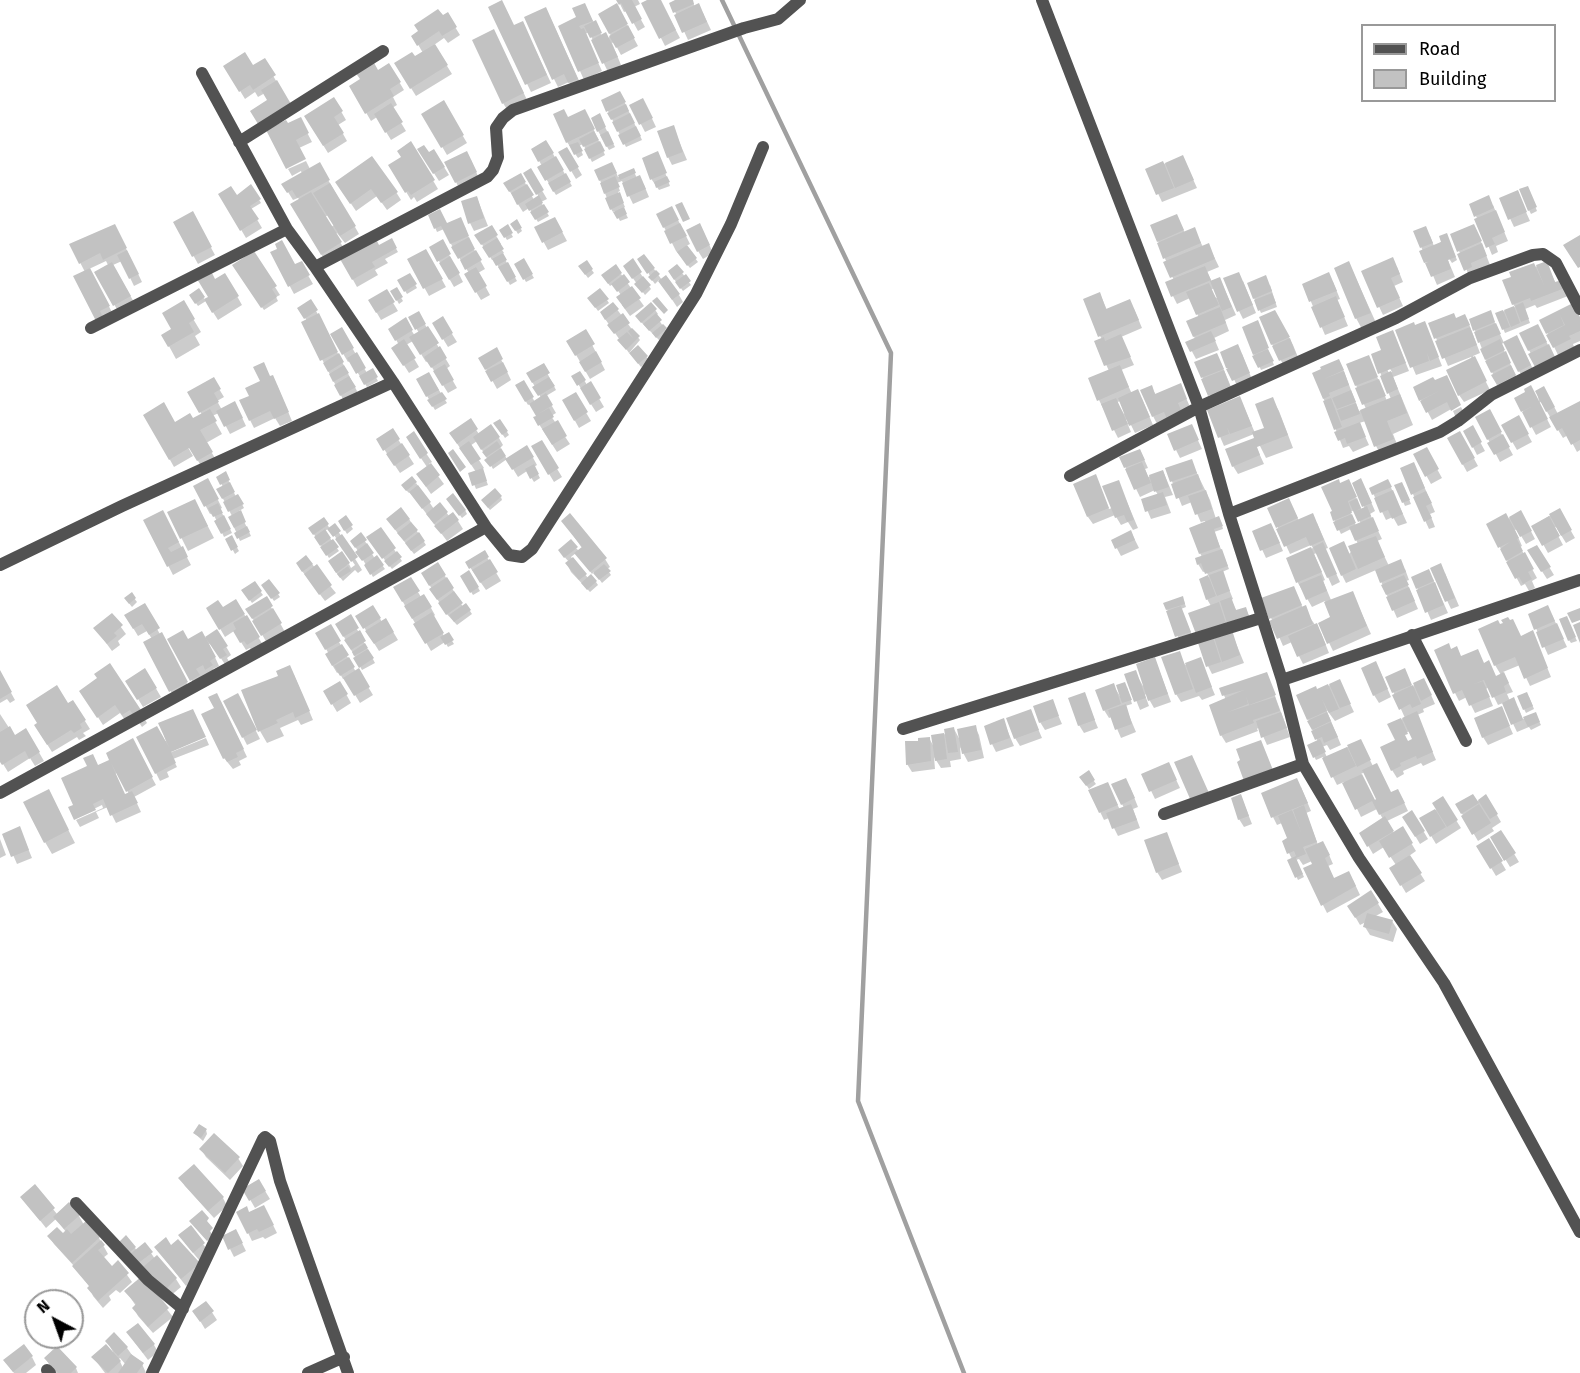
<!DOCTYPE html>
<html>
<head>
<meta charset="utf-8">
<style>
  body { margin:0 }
  #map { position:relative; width:1580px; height:1373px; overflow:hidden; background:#fff; font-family:"Fira Sans",sans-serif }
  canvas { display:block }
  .legend { position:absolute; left:1361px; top:24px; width:195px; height:78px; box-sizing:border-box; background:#fff; border:2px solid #999; margin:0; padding:8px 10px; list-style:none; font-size:18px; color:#000 }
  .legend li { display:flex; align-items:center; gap:12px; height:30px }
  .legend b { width:30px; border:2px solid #999 }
  .north { position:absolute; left:24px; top:1289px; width:60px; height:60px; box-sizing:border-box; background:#fff; border:2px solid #999; border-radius:50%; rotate:319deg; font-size:16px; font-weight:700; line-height:24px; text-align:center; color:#000 }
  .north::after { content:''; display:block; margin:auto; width:21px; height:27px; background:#000; clip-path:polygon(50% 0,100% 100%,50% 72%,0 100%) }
</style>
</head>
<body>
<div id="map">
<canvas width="1580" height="1373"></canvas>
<ul class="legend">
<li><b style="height:8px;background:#525252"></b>Road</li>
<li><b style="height:16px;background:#c2c2c2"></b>Building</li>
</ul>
<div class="north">N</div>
</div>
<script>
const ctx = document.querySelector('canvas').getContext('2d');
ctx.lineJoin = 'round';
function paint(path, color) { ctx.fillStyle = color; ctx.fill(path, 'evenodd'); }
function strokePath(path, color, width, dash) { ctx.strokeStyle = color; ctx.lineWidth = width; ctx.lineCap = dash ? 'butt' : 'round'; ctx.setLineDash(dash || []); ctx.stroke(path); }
const shadow = new Path2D(`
  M 618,0 L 638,0 L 640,4 L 634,7 L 645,27 L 638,31 L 627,11 L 624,12 Z
  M 650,0 L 660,0 L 680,38 L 665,46 L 661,38 Z
  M 679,0 L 692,0 L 695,7 L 703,13 L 711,30 L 688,40 L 671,3 Z
  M 616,5 L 638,46 L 621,55 L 614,42 L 612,43 L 621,65 L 608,72 L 589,32 L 585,34 L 602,71 L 584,80 L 560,26 L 588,13 L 602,36 L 608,38 L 611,36 L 600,14 Z
  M 490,7 L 514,26 L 526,30 L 551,83 L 531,92 Z
  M 447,14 L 460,35 L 448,43 L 444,38 L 434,45 L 452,74 L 416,96 L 396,64 L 415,58 L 423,53 L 413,36 Z
  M 550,17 L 582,87 L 573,90 L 569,82 L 558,87 L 554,79 Z
  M 498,39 L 528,102 L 508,111 L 503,103 Z
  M 244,54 L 252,67 L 264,60 L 294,112 L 273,125 L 274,127 L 285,122 L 287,125 L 300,119 L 312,142 L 299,148 L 304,158 L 287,167 L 267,129 L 264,131 L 252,111 L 269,101 L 265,93 L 258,97 L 255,92 L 245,99 L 225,66 Z
  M 389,65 L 404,90 L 393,97 L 397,105 L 392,108 L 406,131 L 391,140 L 377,117 L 371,121 L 351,87 Z
  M 334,99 L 346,120 L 338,125 L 347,141 L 328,153 L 306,117 Z
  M 603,101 L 624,101 L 642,140 L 626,147 Z
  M 443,102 L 467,143 L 447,155 L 423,114 Z
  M 631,105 L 647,108 L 656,127 L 645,132 Z
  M 599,115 L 615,147 L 609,150 L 598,131 Z
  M 568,119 L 589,119 L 605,155 L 592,162 L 583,144 L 579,146 L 583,155 L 578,158 L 567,142 Z
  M 673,127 L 687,160 L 672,165 L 668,157 Z
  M 546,142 L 572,186 L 556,195 L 539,167 L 542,166 L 533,150 Z
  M 411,143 L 438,189 L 417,202 L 414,197 L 411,200 L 390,165 L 402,158 Z
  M 567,149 L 582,175 L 576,179 L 560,152 Z
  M 419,150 L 428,154 L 434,151 L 449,175 L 439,181 Z
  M 659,156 L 670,186 L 659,190 L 652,180 L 644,159 Z
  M 1183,157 L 1197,188 L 1162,202 L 1147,170 Z
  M 471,160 L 480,181 L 460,190 L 456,182 Z
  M 306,161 L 310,169 L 319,164 L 359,234 L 345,243 L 337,233 L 335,234 L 345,250 L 326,262 L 292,205 L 300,200 L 298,198 L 293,200 L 283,184 L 302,174 L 301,171 L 292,176 L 288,169 ZM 328,215 L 334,225 L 331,227 L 325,217 Z
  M 530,170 L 547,199 L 541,202 L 549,216 L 538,222 L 529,208 L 523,212 L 505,184 L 521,175 L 534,200 L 539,197 L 525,174 Z
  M 633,170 L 637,178 L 644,185 L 649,197 L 633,204 L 622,181 L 617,183 L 620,191 L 618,192 L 625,207 L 623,208 L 628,218 L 620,221 L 615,211 L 613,212 L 611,209 L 600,180 L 616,172 L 618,177 Z
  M 337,183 L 396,192 L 401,200 L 387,210 L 377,196 L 356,211 Z
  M 251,186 L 261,203 L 251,209 L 262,228 L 246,238 L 220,194 L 236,197 Z
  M 1529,191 L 1537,211 L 1531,214 L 1527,206 Z
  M 1517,192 L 1530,221 L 1514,227 L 1501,199 Z
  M 477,198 L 488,226 L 474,231 L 470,223 Z
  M 1493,205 L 1508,241 L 1496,246 L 1498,252 L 1492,255 L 1476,216 Z
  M 192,213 L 215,255 L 198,264 L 175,222 Z
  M 430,215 L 447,225 L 465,227 L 471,244 L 485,269 L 478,273 L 490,295 L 481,300 L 466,275 L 469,273 L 453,248 L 444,229 L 437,232 Z
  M 658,215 L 676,216 L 690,244 L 686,246 L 698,262 L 690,268 L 676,251 Z
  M 1177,216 L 1185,233 L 1194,229 L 1203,247 L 1208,244 L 1219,267 L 1207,272 L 1212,282 L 1223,286 L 1236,315 L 1225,320 L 1229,331 L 1214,338 L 1219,350 L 1196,359 L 1187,342 L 1195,339 L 1188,322 L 1199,318 L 1190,298 L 1177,304 L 1173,296 L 1174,281 L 1158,241 ZM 1214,288 L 1218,297 L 1216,298 L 1211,290 Z
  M 517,221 L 522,231 L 518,234 L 512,224 Z
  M 507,226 L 513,237 L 507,240 L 501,230 Z
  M 559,226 L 567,241 L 548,250 L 536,228 Z
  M 491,227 L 501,244 L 499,245 L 504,253 L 502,254 L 517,281 L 510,285 L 501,268 L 499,268 L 494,259 L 492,260 L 476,235 Z
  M 1415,232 L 1430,236 L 1434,246 L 1448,238 L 1457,260 L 1452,263 L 1448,257 L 1447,258 L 1455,277 L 1437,285 Z
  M 704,233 L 713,253 L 703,259 L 698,251 Z
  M 119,234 L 142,282 L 134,286 L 122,261 L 113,265 L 135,304 L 119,313 L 96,272 L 108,265 L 106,261 L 89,269 L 113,314 L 102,328 L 85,272 L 71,245 Z
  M 1478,234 L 1490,265 L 1470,278 L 1459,251 Z
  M 391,240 L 398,252 L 385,259 L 388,263 L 375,270 L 378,275 L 357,287 L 342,260 L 379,247 Z
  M 442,241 L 463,282 L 454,287 L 431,247 Z
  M 426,251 L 446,287 L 429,296 L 409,260 Z
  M 272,253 L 295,266 L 301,263 L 313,284 L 294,294 Z
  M 523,260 L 534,278 L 526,282 L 516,264 Z
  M 632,261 L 651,289 L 645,295 L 627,270 Z
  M 586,262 L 594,273 L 588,278 L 580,267 Z
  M 1349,263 L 1377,325 L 1363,331 L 1356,318 Z
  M 1546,263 L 1556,284 L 1561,282 L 1568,296 L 1537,308 L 1535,305 L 1525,309 L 1530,323 L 1505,333 L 1497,314 L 1515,307 L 1513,304 L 1535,267 Z
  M 645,266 L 654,269 L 662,280 L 679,295 L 683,302 L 677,307 L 659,280 L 655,284 L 652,280 Z
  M 677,266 L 691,285 L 683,291 L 671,275 Z
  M 1397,267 L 1403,282 L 1394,286 L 1403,306 L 1383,315 L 1363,272 Z
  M 239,274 L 275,287 L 280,295 L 276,297 L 278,301 L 264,310 Z
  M 621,274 L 644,306 L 630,316 L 622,305 L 621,295 L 613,284 L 610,286 L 605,279 Z
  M 225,275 L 242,305 L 218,320 L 206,301 L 198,306 L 191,296 L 199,291 L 205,300 L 210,298 L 215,281 Z
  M 410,275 L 417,288 L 407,294 L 399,281 Z
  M 1243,281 L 1256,313 L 1243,319 L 1239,311 Z
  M 1333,282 L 1340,299 L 1337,300 L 1348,326 L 1325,335 L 1304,285 Z
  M 1270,285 L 1277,307 L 1261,313 L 1254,298 Z
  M 396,289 L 403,301 L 399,304 L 392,291 Z
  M 386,291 L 398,311 L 381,320 L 370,301 Z
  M 1100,294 L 1107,310 L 1134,309 L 1142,328 L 1121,337 L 1134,365 L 1121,370 L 1132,394 L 1142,399 L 1153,425 L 1135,433 L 1128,419 L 1126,420 L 1131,432 L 1118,438 L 1099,400 L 1109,371 L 1096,342 L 1102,339 L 1100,336 ZM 1121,401 L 1126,413 L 1124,414 L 1117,402 Z
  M 607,300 L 609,303 L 598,311 L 591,301 Z
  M 311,301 L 359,395 L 345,403 L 303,323 L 307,321 L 299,308 Z
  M 183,302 L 201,332 L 195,336 L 200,345 L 176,359 L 163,335 L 173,329 Z
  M 613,304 L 640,340 L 629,353 L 603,316 Z
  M 651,304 L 658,314 L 656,316 L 668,333 L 659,340 L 639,320 Z
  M 1572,305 L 1580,319 L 1580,341 L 1573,344 L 1574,347 L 1558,355 L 1541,320 Z
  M 1275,312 L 1293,345 L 1300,362 L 1285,368 L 1272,344 Z
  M 1490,312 L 1504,343 L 1501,344 L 1519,383 L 1502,392 L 1487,362 L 1471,320 Z
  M 418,313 L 450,366 L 446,369 L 457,388 L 448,393 L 428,361 L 426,362 L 413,341 L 406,345 L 419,367 L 409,373 L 393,348 L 399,345 L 390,329 L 405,320 L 415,336 L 419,333 L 410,318 Z
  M 442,318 L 457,342 L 448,347 L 434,324 Z
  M 1257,322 L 1274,365 L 1261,370 L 1254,354 Z
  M 1430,324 L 1469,324 L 1480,353 L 1473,356 L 1490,390 L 1464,402 L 1459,395 L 1472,359 L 1471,357 L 1448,366 Z
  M 1415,326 L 1428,331 L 1442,366 L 1416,375 L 1397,330 Z
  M 341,329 L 367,373 L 372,370 L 378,381 L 367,387 L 350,361 L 348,362 L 332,335 Z
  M 585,331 L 605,370 L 590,379 L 568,341 Z
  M 1393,332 L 1409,371 L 1393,377 L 1413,425 L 1393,434 L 1400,452 L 1383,459 L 1376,446 L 1366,421 L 1359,423 L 1369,445 L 1353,452 L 1349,446 L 1343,448 L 1314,374 L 1343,369 L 1359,411 L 1366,409 L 1356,385 L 1369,357 L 1387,401 L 1391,399 L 1373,355 L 1380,352 ZM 1387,364 L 1392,372 L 1389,373 L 1385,365 Z
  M 1542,333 L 1558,365 L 1531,354 L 1521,334 Z
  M 1521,345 L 1535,373 L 1524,379 L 1519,371 Z
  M 638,347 L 649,360 L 641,367 L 633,357 Z
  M 496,349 L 511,380 L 497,389 L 480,358 Z
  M 1222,353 L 1242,354 L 1253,382 L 1238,388 Z
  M 1196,363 L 1221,363 L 1234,394 L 1214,403 Z
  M 543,365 L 556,390 L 546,396 L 556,413 L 551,416 L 570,444 L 557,452 L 535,418 L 538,416 L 530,404 L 528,405 L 517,386 L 523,382 L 535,402 L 541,398 L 528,374 Z
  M 580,373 L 587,385 L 590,383 L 604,407 L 596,412 L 573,376 Z
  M 429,374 L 447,403 L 435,410 L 418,380 Z
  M 270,378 L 277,385 L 292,421 L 280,426 L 275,418 L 254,428 L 250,420 L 251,396 Z
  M 213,379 L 224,397 L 217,401 L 222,410 L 239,411 L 246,426 L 230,434 L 219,413 L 212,416 L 222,434 L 206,443 L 219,465 L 205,473 L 181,431 L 179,432 L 193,456 L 174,467 L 145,415 L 174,424 L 193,420 L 202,415 L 189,392 Z
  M 1433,379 L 1460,404 L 1432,420 L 1415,388 Z
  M 1151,387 L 1156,395 L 1184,393 L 1190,407 L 1157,424 L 1153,416 Z
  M 1544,388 L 1558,414 L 1580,402 L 1580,450 L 1577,452 L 1568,435 L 1563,438 L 1541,402 L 1539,403 L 1551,427 L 1536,435 L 1516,398 L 1539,402 L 1537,392 Z
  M 575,394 L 591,421 L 579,428 L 564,401 Z
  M 1240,398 L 1255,433 L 1266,428 L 1272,399 L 1279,411 L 1293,448 L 1266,458 L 1254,434 L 1224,446 L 1209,411 Z
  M 1461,407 L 1465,414 L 1456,418 L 1453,411 Z
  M 1489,411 L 1513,455 L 1500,462 L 1477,418 Z
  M 1518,417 L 1532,442 L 1517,450 L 1503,426 Z
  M 470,421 L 479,434 L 499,438 L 503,445 L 500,448 L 507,459 L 527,447 L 537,465 L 534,467 L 540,478 L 534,482 L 527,471 L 518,477 L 507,459 L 493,469 L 477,441 L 470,446 L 484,468 L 482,469 L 488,485 L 476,489 L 470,474 L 476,472 L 456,442 Z
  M 500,421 L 509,435 L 505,438 L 495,423 Z
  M 1472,427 L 1485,451 L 1477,455 L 1465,431 Z
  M 392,430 L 414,464 L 400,473 L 378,440 Z
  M 1194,432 L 1202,449 L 1180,458 L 1176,450 Z
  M 1460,433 L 1478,466 L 1467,472 L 1449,439 Z
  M 413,434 L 432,462 L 429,464 L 444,484 L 431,494 L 418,475 L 427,467 L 412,445 Z
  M 1253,440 L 1264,464 L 1238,474 L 1233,466 Z
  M 541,442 L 562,477 L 554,482 L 533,447 Z
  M 1426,449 L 1442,478 L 1431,484 L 1415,455 Z
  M 1140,450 L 1148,468 L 1145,469 L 1148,477 L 1163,471 L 1173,495 L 1165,497 L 1171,513 L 1151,519 L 1143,500 L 1158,495 L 1155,490 L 1140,497 L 1121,458 Z
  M 1191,461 L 1210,500 L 1216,519 L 1221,522 L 1223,529 L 1214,532 L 1229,569 L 1222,572 L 1233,599 L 1231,600 L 1237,612 L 1245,608 L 1249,616 L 1231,631 L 1244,663 L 1212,674 L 1208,666 L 1211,606 L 1207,599 L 1209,577 L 1206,571 L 1203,572 L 1198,564 L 1202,557 L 1200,553 L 1202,525 L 1192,502 L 1182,506 L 1167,469 ZM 1205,521 L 1209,532 L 1207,533 L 1201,522 Z
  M 1418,472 L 1435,512 L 1430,514 L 1435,527 L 1429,529 L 1413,494 Z
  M 225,473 L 236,497 L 238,496 L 244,508 L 239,511 L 251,536 L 240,541 L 230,518 L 232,516 L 218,489 L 223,487 L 218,477 Z
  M 1095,476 L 1109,509 L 1112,508 L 1118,481 L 1138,528 L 1133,530 L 1128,522 L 1121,525 L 1115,515 L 1093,524 L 1088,517 Z
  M 1388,481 L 1407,523 L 1398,526 L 1393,517 L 1386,520 L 1371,489 Z
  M 416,483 L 434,509 L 440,504 L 449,516 L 458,521 L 463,529 L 447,541 L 410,492 L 409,493 L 405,489 Z
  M 1354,483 L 1365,488 L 1375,511 L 1370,514 L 1382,539 L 1377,541 L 1389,566 L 1405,569 L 1409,580 L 1406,581 L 1418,609 L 1397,618 L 1376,570 L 1346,583 L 1342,575 L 1349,554 L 1358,544 L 1351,529 L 1341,534 L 1331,513 L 1343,490 L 1350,484 L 1357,501 L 1365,515 L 1367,514 ZM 1355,510 L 1361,524 L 1356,526 L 1350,512 Z
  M 195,486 L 212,488 L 222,508 L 220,509 L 232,533 L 224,537 L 213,513 L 210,514 Z
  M 1396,486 L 1404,487 L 1411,504 L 1405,506 Z
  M 501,497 L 502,500 L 490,510 L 485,504 Z
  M 450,502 L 465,510 L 467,514 L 462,518 Z
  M 1269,508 L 1293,508 L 1299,521 L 1317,523 L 1328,548 L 1325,549 L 1340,582 L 1332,586 L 1317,553 L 1314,554 L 1325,580 L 1323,581 L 1331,600 L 1356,601 L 1371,634 L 1333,651 L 1320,624 L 1332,618 L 1325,601 L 1312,607 L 1298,583 L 1287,559 L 1313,548 L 1311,545 L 1290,554 Z
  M 1559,510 L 1575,538 L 1566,543 L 1556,527 L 1554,528 L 1563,545 L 1548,553 L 1533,526 Z
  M 1521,512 L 1535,539 L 1526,544 L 1517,529 L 1515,530 L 1522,546 L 1520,547 L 1537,578 L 1532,581 L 1535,588 L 1529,591 L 1525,584 L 1521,586 L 1488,525 L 1508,519 Z
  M 169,513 L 201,513 L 214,538 L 188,551 Z
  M 346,518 L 353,529 L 347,534 L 340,522 Z
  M 409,519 L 426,545 L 414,554 L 393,527 Z
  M 145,520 L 167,520 L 191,565 L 173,575 Z
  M 563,521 L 605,559 L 610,567 L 607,569 L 611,575 L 602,583 L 594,572 L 592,574 L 576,553 L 571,557 L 588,578 L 596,582 L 598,585 L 590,592 L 571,572 L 567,564 L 569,562 L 561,553 L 576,548 L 579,551 L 582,548 Z
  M 327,524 L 330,529 L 335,526 L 362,570 L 358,573 L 355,570 L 343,581 L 334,570 L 349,564 L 351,568 L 355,565 L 329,528 L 325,531 L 339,551 L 329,558 L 310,528 Z
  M 380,529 L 402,561 L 392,569 L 373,545 Z
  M 1131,532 L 1139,548 L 1121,556 L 1113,541 Z
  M 1254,532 L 1275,532 L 1283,551 L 1266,558 Z
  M 361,534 L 375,559 L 377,558 L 385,569 L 373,577 L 352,541 Z
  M 231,537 L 239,551 L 235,554 L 227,539 Z
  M 1537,547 L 1554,575 L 1547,579 L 1529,551 Z
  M 484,552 L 501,581 L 486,590 L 467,563 Z
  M 312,564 L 336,593 L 325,601 L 299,567 Z
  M 438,564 L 463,607 L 466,605 L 472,614 L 457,625 L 444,611 L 423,573 Z
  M 1432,568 L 1445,573 L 1459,606 L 1451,609 Z
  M 469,572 L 480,591 L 473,595 L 462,577 Z
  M 1413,578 L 1433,579 L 1448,613 L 1431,620 Z
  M 410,579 L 421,597 L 431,608 L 435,615 L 433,617 L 444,636 L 448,634 L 454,644 L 448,647 L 445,642 L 431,651 L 395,588 Z
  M 254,583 L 263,595 L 252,603 L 243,590 Z
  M 265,588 L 278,594 L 280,597 L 274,601 Z
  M 131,594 L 137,602 L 132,607 L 128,602 Z
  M 1297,596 L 1303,608 L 1321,633 L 1329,653 L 1303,664 L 1292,642 L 1283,646 L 1263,599 Z
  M 266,598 L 285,632 L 267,643 L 247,609 Z
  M 236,601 L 263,645 L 252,652 L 250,648 L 246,650 L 234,631 L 225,637 L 208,608 L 222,609 Z
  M 1184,601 L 1186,607 L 1181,609 L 1194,640 L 1181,644 L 1165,604 Z
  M 144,605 L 191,691 L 175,699 L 145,643 L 152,639 L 147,631 L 138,636 L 126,616 Z
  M 373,607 L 382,622 L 386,620 L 398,640 L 379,651 L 362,624 Z
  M 112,615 L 126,634 L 118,641 L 120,645 L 112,651 L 95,628 Z
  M 1530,615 L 1552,615 L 1567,647 L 1548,655 Z
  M 350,616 L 375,663 L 362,670 L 337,624 Z
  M 1568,621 L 1577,641 L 1571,643 L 1569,640 Z
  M 330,626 L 356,672 L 358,670 L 373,695 L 360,703 L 345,678 L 343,679 L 339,672 L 337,673 L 331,663 L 329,654 L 317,634 Z
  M 1500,626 L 1521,637 L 1536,640 L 1551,677 L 1530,686 L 1520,665 L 1503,672 L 1513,692 L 1507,694 L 1510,701 L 1518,707 L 1523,719 L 1535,713 L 1541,725 L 1531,730 L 1529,727 L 1517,732 L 1503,703 L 1498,705 L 1489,687 L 1486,689 L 1493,706 L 1475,713 L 1467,697 L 1459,701 L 1455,693 L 1451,651 L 1462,658 L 1484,664 L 1496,677 L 1501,675 L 1495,665 Z
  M 217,631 L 231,655 L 227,658 L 230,663 L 226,666 L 211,643 L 209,644 L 219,666 L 213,669 L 216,674 L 196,688 L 169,640 L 188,641 L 204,639 Z
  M 1179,653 L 1185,665 L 1200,659 L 1215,695 L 1202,700 L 1199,696 L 1181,702 L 1176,694 Z
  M 1155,659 L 1171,702 L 1154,708 L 1146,694 L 1145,695 L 1149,706 L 1140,710 L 1126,675 L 1135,672 L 1143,686 Z
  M 145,670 L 161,697 L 143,707 L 127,681 Z
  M 1380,671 L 1391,697 L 1379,703 L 1374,695 Z
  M 0,673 L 15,700 L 10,703 L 7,699 L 0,703 Z
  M 1267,674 L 1290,737 L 1267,745 L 1259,727 L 1257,729 L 1258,731 L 1226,743 L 1221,735 L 1226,700 L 1221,688 Z
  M 294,675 L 313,720 L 301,725 L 298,720 L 280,728 L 284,736 L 267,743 L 260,731 Z
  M 1387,678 L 1408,678 L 1413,689 L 1414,684 L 1428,688 L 1435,704 L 1423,709 L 1424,712 L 1417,715 L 1436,760 L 1423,766 L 1421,763 L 1403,771 L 1404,774 L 1397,778 L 1392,770 L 1397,741 L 1389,725 L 1405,718 ZM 1410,731 L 1414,740 L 1407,743 L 1403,734 Z
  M 1339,681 L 1354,712 L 1335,721 L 1326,709 L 1341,745 L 1330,750 L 1327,745 L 1322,747 L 1327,757 L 1360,741 L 1373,766 L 1391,794 L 1402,798 L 1408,811 L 1387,821 L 1394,834 L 1402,828 L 1416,851 L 1409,856 L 1425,881 L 1406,893 L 1391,868 L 1396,865 L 1384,847 L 1373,854 L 1361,833 L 1383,819 L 1377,809 L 1361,817 L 1344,782 L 1337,785 L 1323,757 L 1316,760 L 1309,746 L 1318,742 L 1298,696 L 1317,691 ZM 1365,772 L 1378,800 L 1375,801 L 1361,774 Z
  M 340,683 L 351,703 L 337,712 L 325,692 Z
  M 1113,685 L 1120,696 L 1127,687 L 1132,704 L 1125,706 L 1136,732 L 1121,738 L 1112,717 L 1109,718 L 1104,710 Z
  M 81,691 L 140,711 L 147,723 L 142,727 L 138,721 L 130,727 L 120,713 L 103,725 Z
  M 1084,694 L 1098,728 L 1084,733 L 1079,725 Z
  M 1529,697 L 1534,709 L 1526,713 L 1524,709 Z
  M 1052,701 L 1062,724 L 1045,730 L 1040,722 Z
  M 73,702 L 90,729 L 83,733 L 86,736 L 79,740 L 77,737 L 52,752 L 40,733 Z
  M 221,702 L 247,757 L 239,761 L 241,765 L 233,769 L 224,758 Z
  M 242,703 L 260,739 L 247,745 L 243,737 Z
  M 1030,710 L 1042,738 L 1020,746 L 1015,738 Z
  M 193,711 L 169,750 L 169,753 L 206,738 L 209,745 L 173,759 L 177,767 L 167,772 L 169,777 L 160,781 L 138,737 L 166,741 L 160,724 Z
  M 0,714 L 15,737 L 26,730 L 44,761 L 35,766 L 30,758 L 8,772 L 0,759 Z
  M 1505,716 L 1513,734 L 1488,745 L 1483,737 Z
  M 1003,720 L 1014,746 L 996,752 L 992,744 Z
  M 975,727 L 979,735 L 984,758 L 968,762 L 960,747 L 961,759 L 950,761 L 951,767 L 941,768 L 934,757 L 935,769 L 912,772 L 907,764 L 920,742 L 929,738 L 934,747 L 933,736 L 946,734 L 954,729 L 960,740 Z
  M 132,741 L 156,785 L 134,797 L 141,812 L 116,823 L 108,807 L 96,812 L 99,818 L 80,827 L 76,820 L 103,808 L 102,805 L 75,818 L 75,806 L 98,767 L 111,760 ZM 117,773 L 129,794 L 125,796 L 115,774 Z
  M 1172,771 L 1180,788 L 1155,799 L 1143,774 Z
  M 1088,773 L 1096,784 L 1089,789 L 1081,777 Z
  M 1130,787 L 1138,807 L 1133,809 L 1140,828 L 1118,836 L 1109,818 L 1104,820 L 1090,791 L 1111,791 L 1120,810 L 1124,808 L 1122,804 Z
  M 1301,787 L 1311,811 L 1306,813 L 1318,845 L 1327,850 L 1333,864 L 1328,866 L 1334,879 L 1353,880 L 1360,895 L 1327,913 L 1323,905 L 1312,861 L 1303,865 L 1299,859 L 1296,860 L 1304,877 L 1298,880 L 1289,861 L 1292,859 L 1289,853 L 1289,839 L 1282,823 L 1277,825 L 1273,817 Z
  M 1241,796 L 1252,824 L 1244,827 L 1239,819 Z
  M 1486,796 L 1501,822 L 1492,828 L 1494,831 L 1478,841 L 1457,805 L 1476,802 Z
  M 1442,798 L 1461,828 L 1436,844 L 1421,819 L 1437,809 Z
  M 55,804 L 75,843 L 52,854 L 45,842 Z
  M 1412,812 L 1428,839 L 1420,844 L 1404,817 Z
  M 1501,832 L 1519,862 L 1510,867 L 1492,837 Z
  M 1166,833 L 1182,872 L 1162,880 L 1157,872 Z
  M 4,834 L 23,836 L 32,858 L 17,864 Z
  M 0,839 L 6,855 L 0,858 Z
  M 1488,840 L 1506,870 L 1496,876 L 1478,846 Z
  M 1371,892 L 1383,912 L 1374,917 L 1392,921 L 1397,929 L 1393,942 L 1370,935 L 1365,927 L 1366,922 L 1360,925 L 1349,906 Z
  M 206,1130 L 207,1134 L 203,1141 L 194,1133 Z
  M 201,1149 L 238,1158 L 243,1166 L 230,1180 L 206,1157 Z
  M 180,1178 L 223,1198 L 227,1206 L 214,1218 L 185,1186 Z
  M 259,1181 L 270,1199 L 255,1208 L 244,1189 Z
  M 35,1187 L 57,1214 L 79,1216 L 84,1225 L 86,1223 L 99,1238 L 108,1254 L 103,1258 L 112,1268 L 118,1262 L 132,1282 L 120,1293 L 116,1290 L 109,1296 L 111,1300 L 103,1308 L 93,1296 L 90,1287 L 74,1266 L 54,1244 L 49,1236 L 63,1235 L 66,1232 L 56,1219 L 46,1228 L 31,1209 Z
  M 238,1212 L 268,1215 L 277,1233 L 265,1239 L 263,1237 L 252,1241 Z
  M 190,1227 L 209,1252 L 199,1260 L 185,1243 Z
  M 240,1239 L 246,1251 L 234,1257 L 230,1249 Z
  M 123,1245 L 135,1248 L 137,1251 L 151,1253 L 155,1259 L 157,1257 L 176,1279 L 181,1287 L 169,1297 L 143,1271 Z
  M 171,1247 L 203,1272 L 186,1286 L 156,1248 Z
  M 142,1278 L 173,1317 L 153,1333 L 138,1316 L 134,1308 L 136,1306 L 126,1291 Z
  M 206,1303 L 217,1320 L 205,1329 L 199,1319 Z
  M 133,1340 L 154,1345 L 158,1352 L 148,1360 Z
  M 107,1341 L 127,1348 L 132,1355 L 142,1364 L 146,1373 L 105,1373 L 93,1357 L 113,1352 ZM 120,1358 L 126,1365 L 123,1368 L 119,1359 Z
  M 57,1348 L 76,1368 L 78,1373 L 56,1373 L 50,1366 L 46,1359 Z
  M 32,1357 L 36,1365 L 26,1373 L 14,1373 L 10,1368 Z`);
const stream = new Path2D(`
  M 722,0 L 891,353 L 858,1101 L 964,1373`);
const building = new Path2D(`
  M 502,0 L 514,25 L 523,21 L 547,75 L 525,85 L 488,7 Z
  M 616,0 L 632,0 L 642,19 L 632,24 L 621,3 L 619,5 Z
  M 647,0 L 661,0 L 676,30 L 659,39 L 641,3 Z
  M 675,0 L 693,0 L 694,4 L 673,13 L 669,3 Z
  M 585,3 L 593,21 L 579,26 L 581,29 L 584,28 L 599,63 L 578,72 L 558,26 L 576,17 L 572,8 Z
  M 617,3 L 628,24 L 609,34 L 598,14 Z
  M 699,3 L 707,22 L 682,33 L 674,15 Z
  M 546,7 L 578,79 L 568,83 L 564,74 L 552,80 L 524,17 Z
  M 438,9 L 443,15 L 448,12 L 457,27 L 442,36 L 439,31 L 417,46 L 411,36 L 418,31 L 414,25 Z
  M 596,20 L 602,33 L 590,38 L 584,26 Z
  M 628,25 L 635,38 L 616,48 L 609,36 Z
  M 494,29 L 524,93 L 502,104 L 472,40 Z
  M 606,32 L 618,57 L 602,64 L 591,40 Z
  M 435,44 L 448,65 L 410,89 L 394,63 L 412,52 L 415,56 Z
  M 245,52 L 253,65 L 265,58 L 276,75 L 253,90 L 250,85 L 239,92 L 223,66 Z
  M 373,61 L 378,70 L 389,63 L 401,82 L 390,89 L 394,96 L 365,114 L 349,86 L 360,79 L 355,72 Z
  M 277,80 L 291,104 L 258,124 L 250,111 L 267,100 L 261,90 Z
  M 620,91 L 626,102 L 606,112 L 601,100 Z
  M 334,97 L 343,111 L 334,117 L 344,133 L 323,146 L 304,116 Z
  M 643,98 L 653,118 L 639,125 L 629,105 Z
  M 444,100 L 464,135 L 441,148 L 421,114 Z
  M 391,103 L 403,122 L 385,133 L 374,114 Z
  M 626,104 L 629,111 L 611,120 L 607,113 Z
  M 564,109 L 568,117 L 585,109 L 595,129 L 566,143 L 553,114 Z
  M 600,113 L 606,127 L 597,132 L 591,118 Z
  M 630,113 L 635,123 L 617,132 L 612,122 Z
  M 301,117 L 309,133 L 296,140 L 306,159 L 286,169 L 266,130 L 286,120 L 288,123 Z
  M 674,125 L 683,152 L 667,158 L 657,131 Z
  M 636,126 L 641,136 L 623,145 L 618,135 Z
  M 594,131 L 599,140 L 583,147 L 579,139 Z
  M 608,131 L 614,144 L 606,147 L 600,135 Z
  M 546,140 L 554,153 L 538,162 L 531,149 Z
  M 411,141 L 435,180 L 411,195 L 408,191 L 405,193 L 388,165 L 401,157 L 397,151 Z
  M 600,141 L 605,151 L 589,159 L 584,149 Z
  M 578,142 L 583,151 L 574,155 L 569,145 Z
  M 424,145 L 429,152 L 434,149 L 445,167 L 433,174 L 417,149 Z
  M 567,147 L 579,167 L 570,172 L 558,152 Z
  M 467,151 L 477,172 L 455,183 L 444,162 Z
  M 658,151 L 667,173 L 650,180 L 642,158 Z
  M 1183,155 L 1194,180 L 1175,188 L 1165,163 Z
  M 372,156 L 398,192 L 381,203 L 371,189 L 350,204 L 335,182 Z
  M 556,156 L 564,170 L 545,181 L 537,167 Z
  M 1163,161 L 1174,188 L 1156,195 L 1145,169 Z
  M 320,162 L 330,180 L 297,198 L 292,190 L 287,193 L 281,184 Z
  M 612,162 L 617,173 L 599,181 L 594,170 Z
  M 531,168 L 544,190 L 536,195 L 523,173 Z
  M 634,168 L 636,173 L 620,180 L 618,175 Z
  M 521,173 L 526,182 L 509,192 L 503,183 Z
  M 566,173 L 571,182 L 553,192 L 548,183 Z
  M 640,175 L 646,189 L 627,197 L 622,183 Z
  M 615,176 L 620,187 L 604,194 L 600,183 Z
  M 667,176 L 670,182 L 656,188 L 654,182 Z
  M 330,183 L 356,226 L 340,236 L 313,193 Z
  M 251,184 L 261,199 L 250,206 L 259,219 L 240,231 L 218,194 L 231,186 L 237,195 Z
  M 527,184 L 534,195 L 517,205 L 511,193 Z
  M 1528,186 L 1537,207 L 1528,211 L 1519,189 Z
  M 1518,190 L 1527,212 L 1508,220 L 1499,198 Z
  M 311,192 L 342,242 L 321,255 L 290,204 Z
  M 620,192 L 624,203 L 610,210 L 605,198 Z
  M 539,195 L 543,203 L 529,211 L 525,204 Z
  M 1489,195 L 1494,208 L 1474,217 L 1469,204 Z
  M 477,196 L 484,218 L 468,224 L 461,201 Z
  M 682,202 L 690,219 L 683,222 L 675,205 Z
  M 544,204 L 549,212 L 535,220 L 530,212 Z
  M 672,206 L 679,220 L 663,228 L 656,214 Z
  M 624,207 L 627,214 L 617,219 L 613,212 Z
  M 440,209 L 447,223 L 461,217 L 469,236 L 450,244 L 441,226 L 434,229 L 428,215 Z
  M 1496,210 L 1505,232 L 1492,238 L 1495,244 L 1486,248 L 1474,219 Z
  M 193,211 L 212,247 L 192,257 L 173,222 Z
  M 1177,214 L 1184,230 L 1157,242 L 1150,225 Z
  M 555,217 L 563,232 L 542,243 L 534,227 Z
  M 517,219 L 522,228 L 515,231 L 510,224 Z
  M 680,223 L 687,236 L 670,244 L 664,231 Z
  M 700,223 L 710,245 L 697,252 L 686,230 Z
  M 115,224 L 127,248 L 103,260 L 100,253 L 79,264 L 69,244 Z
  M 508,224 L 513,233 L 504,238 L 499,230 Z
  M 1474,224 L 1482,241 L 1457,252 L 1450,234 Z
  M 492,225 L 498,235 L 481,245 L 474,235 Z
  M 1426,226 L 1433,243 L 1420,248 L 1413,231 Z
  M 1195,227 L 1201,243 L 1163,259 L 1157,243 Z
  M 1447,233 L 1456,257 L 1448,260 L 1451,269 L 1431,277 L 1425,263 L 1431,261 L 1424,263 L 1419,251 L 1441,242 L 1439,236 Z
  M 1580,235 L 1580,267 L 1578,268 L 1563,245 Z
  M 469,237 L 475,249 L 458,259 L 451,247 Z
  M 392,238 L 397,248 L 372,262 L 375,267 L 352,280 L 340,259 L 376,239 L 379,245 Z
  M 497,238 L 504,249 L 489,258 L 482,247 Z
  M 443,239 L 451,254 L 437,262 L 429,247 Z
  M 282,240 L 295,264 L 302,261 L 310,275 L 288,287 L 270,252 L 277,249 L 275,244 Z
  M 1209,243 L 1215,259 L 1170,278 L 1163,262 Z
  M 1482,243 L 1487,256 L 1471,263 L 1472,267 L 1464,271 L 1457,254 Z
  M 687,245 L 697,258 L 687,266 L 677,252 Z
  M 426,249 L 443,279 L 423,289 L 407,259 Z
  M 127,250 L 139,274 L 129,279 L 117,255 Z
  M 476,250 L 482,260 L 465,270 L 460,260 Z
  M 254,251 L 277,286 L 272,289 L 277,297 L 261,308 L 232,265 Z
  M 503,253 L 507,260 L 496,266 L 492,259 Z
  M 644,254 L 655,268 L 647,274 L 637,259 Z
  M 450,256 L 460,273 L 449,280 L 439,263 Z
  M 1393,257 L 1400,274 L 1391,278 L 1400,298 L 1377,308 L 1361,271 Z
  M 524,258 L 533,274 L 523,280 L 514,264 Z
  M 633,258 L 642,272 L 632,279 L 623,266 Z
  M 587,260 L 593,269 L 585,275 L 578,266 Z
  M 1349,261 L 1371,313 L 1355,319 L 1334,268 Z
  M 1547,261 L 1555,282 L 1562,280 L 1565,288 L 1531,301 L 1530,298 L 1512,305 L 1502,280 L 1511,277 L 1509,272 L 1534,263 L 1544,285 L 1536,265 Z
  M 112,262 L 131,296 L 113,306 L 94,272 Z
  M 508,262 L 516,277 L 507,282 L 498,267 Z
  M 616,264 L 622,273 L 608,284 L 601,275 Z
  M 677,264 L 684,272 L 674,280 L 668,271 Z
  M 1205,266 L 1211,280 L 1171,297 L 1165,282 Z
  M 476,267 L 487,286 L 475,293 L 464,274 Z
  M 90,268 L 110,306 L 100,311 L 103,317 L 96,321 L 73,276 Z
  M 656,270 L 660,274 L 652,281 L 648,277 Z
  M 211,271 L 215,279 L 225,273 L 239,296 L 212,313 L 204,299 L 208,297 L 197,279 Z
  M 1239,272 L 1253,305 L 1237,312 L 1223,278 Z
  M 1329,272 L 1337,291 L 1309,302 L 1302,284 Z
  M 410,273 L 417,284 L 404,292 L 397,280 Z
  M 624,274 L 630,282 L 617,292 L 611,284 Z
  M 686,274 L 691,281 L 680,289 L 675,282 Z
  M 666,275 L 680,294 L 672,300 L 658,281 Z
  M 1266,275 L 1272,291 L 1253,299 L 1247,283 Z
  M 643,276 L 651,285 L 642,293 L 634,284 Z
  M 1220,277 L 1232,307 L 1222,311 L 1210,281 Z
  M 1209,283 L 1219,305 L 1196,315 L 1186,292 Z
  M 632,286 L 641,298 L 625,309 L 616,297 Z
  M 397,287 L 403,297 L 396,301 L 390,291 Z
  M 199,288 L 205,297 L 195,304 L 189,295 Z
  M 600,288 L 609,299 L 595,308 L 587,298 Z
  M 387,289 L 395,302 L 376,313 L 368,300 Z
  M 1100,292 L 1106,309 L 1130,299 L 1139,320 L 1098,337 L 1083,299 Z
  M 1272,293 L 1276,303 L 1258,311 L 1254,300 Z
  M 1336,296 L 1345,317 L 1320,328 L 1311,307 Z
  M 657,297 L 668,310 L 664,314 L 652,301 Z
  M 311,299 L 318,310 L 304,319 L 297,308 Z
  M 184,300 L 195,319 L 189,323 L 194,332 L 168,347 L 161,335 L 171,329 L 162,313 Z
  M 613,302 L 619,309 L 605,320 L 600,312 Z
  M 651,302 L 657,309 L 641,323 L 635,316 Z
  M 1523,302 L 1529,319 L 1521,322 L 1515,306 Z
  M 1573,303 L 1580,317 L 1580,331 L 1569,336 L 1571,339 L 1553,348 L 1546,335 L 1565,325 L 1560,315 L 1564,325 L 1546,334 L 1539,320 Z
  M 1514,306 L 1520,323 L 1511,327 L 1504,310 Z
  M 1220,307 L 1226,323 L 1193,337 L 1186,321 Z
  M 1275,310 L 1290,337 L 1271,345 L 1259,317 Z
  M 1491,310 L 1495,322 L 1473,331 L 1469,319 Z
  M 1503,310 L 1510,327 L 1502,330 L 1495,313 Z
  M 419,311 L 426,324 L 415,330 L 408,317 Z
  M 319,313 L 338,352 L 320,361 L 301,322 Z
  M 623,313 L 630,323 L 614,334 L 607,325 Z
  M 656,313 L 662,320 L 649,331 L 643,324 Z
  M 1454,313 L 1456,318 L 1465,314 L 1470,325 L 1434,339 L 1428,323 Z
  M 443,316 L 453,333 L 442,340 L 432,323 Z
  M 406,317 L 413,330 L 395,341 L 388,329 Z
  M 1258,320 L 1269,348 L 1253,355 L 1242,327 Z
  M 1425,321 L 1439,357 L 1430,361 L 1427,353 L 1429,361 L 1410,368 L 1395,330 L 1414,322 L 1415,325 Z
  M 1496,323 L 1501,334 L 1478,343 L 1474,332 Z
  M 663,324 L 667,328 L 656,338 L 652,333 Z
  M 1538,324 L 1547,342 L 1528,351 L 1519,333 Z
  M 428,326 L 439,343 L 420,355 L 409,337 Z
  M 342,327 L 354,348 L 342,355 L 330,334 Z
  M 1470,327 L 1477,345 L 1442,359 L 1435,341 Z
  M 632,328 L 640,336 L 626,350 L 617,340 L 627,332 L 633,338 L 628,331 Z
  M 586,329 L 595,344 L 575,356 L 566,341 Z
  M 1393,330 L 1406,363 L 1378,374 L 1371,354 L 1381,350 L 1376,337 Z
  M 1211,331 L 1216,341 L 1190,352 L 1185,342 Z
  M 1121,334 L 1131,357 L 1104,366 L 1094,341 L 1104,337 L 1105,341 Z
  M 1517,335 L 1531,365 L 1518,372 L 1503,342 Z
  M 1290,338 L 1296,354 L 1279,361 L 1272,346 Z
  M 404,339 L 416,358 L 403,366 L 391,348 Z
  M 1500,339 L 1505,350 L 1485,360 L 1480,349 Z
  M 1238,344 L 1250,373 L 1232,381 L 1226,369 L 1228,368 L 1226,368 L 1220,352 Z
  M 1549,344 L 1555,357 L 1535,367 L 1528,354 Z
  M 638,345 L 648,356 L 638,364 L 629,353 Z
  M 440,346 L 447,358 L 431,368 L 424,357 Z
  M 497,347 L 503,359 L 485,370 L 478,358 Z
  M 1268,349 L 1274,361 L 1258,368 L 1252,356 Z
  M 596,351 L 602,362 L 585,372 L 579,362 Z
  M 1506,351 L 1511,363 L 1491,373 L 1485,361 Z
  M 357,352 L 366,368 L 356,374 L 347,358 Z
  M 339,353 L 344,362 L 328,372 L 323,363 Z
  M 1217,353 L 1224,369 L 1201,378 L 1194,362 Z
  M 1369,355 L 1378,377 L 1355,386 L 1346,364 Z
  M 1475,356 L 1487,381 L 1458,396 L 1446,370 Z
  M 1339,359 L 1344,370 L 1324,379 L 1344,371 L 1349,385 L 1329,393 L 1330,396 L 1323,399 L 1312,373 L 1321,369 L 1320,367 Z
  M 264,362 L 270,376 L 273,375 L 289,412 L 274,419 L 270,411 L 249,421 L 239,400 L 249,396 L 245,388 L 260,381 L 253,367 Z
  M 503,362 L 508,372 L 491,382 L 485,371 Z
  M 544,363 L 550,373 L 532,383 L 526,373 Z
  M 445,364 L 454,380 L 442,386 L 433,371 Z
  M 344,365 L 349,373 L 333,382 L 329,374 Z
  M 1120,365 L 1129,387 L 1097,401 L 1088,378 Z
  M 1511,365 L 1516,375 L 1497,385 L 1491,375 Z
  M 373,368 L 378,377 L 364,385 L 359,376 Z
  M 1224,370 L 1230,386 L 1208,396 L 1201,379 Z
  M 580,371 L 586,380 L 577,386 L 571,376 Z
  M 1391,371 L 1398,389 L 1387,394 L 1380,376 Z
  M 429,372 L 439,390 L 426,397 L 416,379 Z
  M 1447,375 L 1461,405 L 1451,411 L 1447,402 L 1426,413 L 1420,401 L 1441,390 L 1419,401 L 1413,387 L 1433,377 L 1435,380 Z
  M 349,376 L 356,387 L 340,396 L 334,385 Z
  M 214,377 L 221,389 L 214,393 L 219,402 L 199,413 L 187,392 Z
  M 549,377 L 555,386 L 538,396 L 532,387 Z
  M 1379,379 L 1386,396 L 1362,405 L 1355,388 Z
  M 524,380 L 534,397 L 525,402 L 515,385 Z
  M 591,381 L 601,398 L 590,405 L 580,388 Z
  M 1181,383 L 1187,399 L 1178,403 L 1182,412 L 1167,419 L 1164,412 L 1152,417 L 1140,390 L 1152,385 L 1155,394 Z
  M 1531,385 L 1548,419 L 1530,428 L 1522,412 L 1533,406 L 1521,412 L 1514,398 L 1525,392 L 1524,389 Z
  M 1544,386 L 1555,407 L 1546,412 L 1535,391 Z
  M 1138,389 L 1150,417 L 1129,426 L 1118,398 Z
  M 1351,390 L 1356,402 L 1337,409 L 1332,398 Z
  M 442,392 L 447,399 L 432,407 L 427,400 Z
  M 576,392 L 588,412 L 574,421 L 562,400 Z
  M 546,393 L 553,405 L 538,414 L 549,408 L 554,417 L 538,426 L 533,417 L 536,416 L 529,404 Z
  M 1400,394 L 1407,413 L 1387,421 L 1394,439 L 1374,447 L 1360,410 Z
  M 1240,396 L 1252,426 L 1230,434 L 1227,427 L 1229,434 L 1218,438 L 1207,410 Z
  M 1273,397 L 1288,435 L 1257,447 L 1260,455 L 1232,467 L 1225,449 L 1254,438 L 1252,432 L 1264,428 L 1255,404 Z
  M 1116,398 L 1128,424 L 1112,431 L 1101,404 Z
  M 1331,398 L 1342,427 L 1334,430 L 1323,401 Z
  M 235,401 L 243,418 L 224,427 L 216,411 Z
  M 1580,401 L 1580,440 L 1571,445 L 1562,428 L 1557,431 L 1549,417 Z
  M 164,402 L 175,422 L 190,413 L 193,418 L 210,409 L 217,421 L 200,430 L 213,452 L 197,461 L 189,448 L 169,460 L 143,415 Z
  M 1356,403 L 1360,414 L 1341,421 L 1337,410 Z
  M 1490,409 L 1502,432 L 1487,440 L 1475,417 Z
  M 1519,415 L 1529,434 L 1511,443 L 1501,425 Z
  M 471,418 L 478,429 L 457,444 L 449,433 Z
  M 500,419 L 508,431 L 502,435 L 493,423 Z
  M 558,420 L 567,436 L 552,445 L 542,429 Z
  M 1360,422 L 1366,437 L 1347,444 L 1345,438 L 1338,441 L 1334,432 Z
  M 491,424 L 500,437 L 481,450 L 473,437 Z
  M 1192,424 L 1199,440 L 1174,451 L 1167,434 Z
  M 1473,425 L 1482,442 L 1472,448 L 1463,431 Z
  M 393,428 L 400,439 L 383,451 L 376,439 Z
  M 414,431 L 428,453 L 420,459 L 406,437 Z
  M 1460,431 L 1475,458 L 1462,465 L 1447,438 Z
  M 1503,434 L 1510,447 L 1494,455 L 1487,443 Z
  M 542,440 L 559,468 L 548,475 L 531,446 Z
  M 469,441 L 481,459 L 471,465 L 459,448 Z
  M 497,441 L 501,447 L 486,457 L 482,452 Z
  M 402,443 L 410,455 L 394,466 L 386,454 Z
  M 527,445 L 534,457 L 512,470 L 505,459 Z
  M 1427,447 L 1439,469 L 1425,477 L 1413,454 Z
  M 501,448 L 506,456 L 490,467 L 484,460 Z
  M 453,449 L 466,467 L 460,472 L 448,453 Z
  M 1140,449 L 1145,460 L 1124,468 L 1119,457 Z
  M 1192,459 L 1197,473 L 1170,482 L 1165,468 Z
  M 1142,462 L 1151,483 L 1134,490 L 1125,469 Z
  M 1414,462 L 1425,488 L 1411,495 L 1400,468 Z
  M 431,463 L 440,475 L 426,487 L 416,474 Z
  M 534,464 L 539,474 L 530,479 L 525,469 Z
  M 483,468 L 487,481 L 472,486 L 468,473 Z
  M 1163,470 L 1169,487 L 1154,492 L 1149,475 Z
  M 226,471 L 230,480 L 220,485 L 216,477 Z
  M 1096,474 L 1109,508 L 1087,517 L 1073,484 Z
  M 1198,474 L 1203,489 L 1176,499 L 1171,484 Z
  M 412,476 L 417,482 L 406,491 L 401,485 Z
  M 208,478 L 219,499 L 204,507 L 193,486 Z
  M 1361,478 L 1372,503 L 1362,507 L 1352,483 Z
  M 1339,479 L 1340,483 L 1349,479 L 1357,497 L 1348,501 L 1352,513 L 1333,521 L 1330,512 L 1332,511 L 1321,487 Z
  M 1388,479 L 1392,487 L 1372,495 L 1369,488 Z
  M 1119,480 L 1134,520 L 1127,522 L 1124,515 L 1115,518 L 1102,486 Z
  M 230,482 L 235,492 L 222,499 L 216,489 Z
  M 1402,482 L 1410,500 L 1402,503 L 1394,485 Z
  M 418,485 L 431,502 L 422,509 L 409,492 Z
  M 495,488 L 502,496 L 488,508 L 481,500 Z
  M 1206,490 L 1212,509 L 1195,515 L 1188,496 Z
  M 1393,490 L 1403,514 L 1392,519 L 1388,510 L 1380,513 L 1374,498 Z
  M 1426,491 L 1432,503 L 1426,506 L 1432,518 L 1424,522 L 1413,497 Z
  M 1163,492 L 1167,505 L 1145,512 L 1141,499 Z
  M 453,493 L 466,510 L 459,516 L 446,499 Z
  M 238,494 L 244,504 L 228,512 L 223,502 Z
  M 1289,498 L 1298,518 L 1276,528 L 1267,508 Z
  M 1357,498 L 1361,508 L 1356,511 L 1367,506 L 1371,516 L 1358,522 L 1349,502 Z
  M 195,499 L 208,526 L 180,539 L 167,512 Z
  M 440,502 L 448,512 L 434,524 L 426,514 Z
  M 218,503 L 223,513 L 213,517 L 208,508 Z
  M 401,507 L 410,519 L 395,530 L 386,519 Z
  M 1560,508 L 1572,530 L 1561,536 L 1549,514 Z
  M 163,510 L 179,542 L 168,548 L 171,552 L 183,546 L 188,557 L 167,567 L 143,520 Z
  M 241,510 L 246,522 L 234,528 L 228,517 Z
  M 1521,510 L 1532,531 L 1520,537 L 1509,517 Z
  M 453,512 L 459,520 L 441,534 L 434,526 Z
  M 570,513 L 607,558 L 590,572 L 574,553 L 582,547 L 561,521 Z
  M 1313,513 L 1324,540 L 1310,546 L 1306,537 L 1284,547 L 1276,529 Z
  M 1506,513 L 1519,538 L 1517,539 L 1523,551 L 1506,561 L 1500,549 L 1510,542 L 1498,548 L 1486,524 Z
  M 1352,514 L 1356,523 L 1337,531 L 1333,522 Z
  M 224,515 L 231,529 L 221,534 L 214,521 Z
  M 346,515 L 353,525 L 344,531 L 338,521 Z
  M 1219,516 L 1223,526 L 1214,529 L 1220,547 L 1199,554 L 1189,528 Z
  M 1549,516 L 1560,536 L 1542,546 L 1531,526 Z
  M 324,517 L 329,524 L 313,535 L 308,528 Z
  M 1373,517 L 1379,531 L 1355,541 L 1349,527 Z
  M 411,522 L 418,530 L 404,541 L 397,533 Z
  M 335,523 L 341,531 L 333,537 L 327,529 Z
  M 1271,523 L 1280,543 L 1260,551 L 1252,531 Z
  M 247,526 L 250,532 L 237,539 L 234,533 Z
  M 381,527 L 396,548 L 382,559 L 366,537 Z
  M 325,529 L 331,538 L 320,546 L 314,537 Z
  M 1131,530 L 1135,540 L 1115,549 L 1111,540 Z
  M 361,532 L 367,540 L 355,548 L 350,541 Z
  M 419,532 L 425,541 L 411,551 L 405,543 Z
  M 342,534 L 358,557 L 351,562 L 335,539 Z
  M 232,535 L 238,547 L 231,551 L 225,539 Z
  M 1376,536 L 1385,557 L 1358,569 L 1348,546 Z
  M 333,539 L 339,547 L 326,556 L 320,547 Z
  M 571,539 L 578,547 L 564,558 L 558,550 Z
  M 1344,541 L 1356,569 L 1341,576 L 1329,548 Z
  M 1323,542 L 1337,574 L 1327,578 L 1313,547 Z
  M 367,543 L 374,553 L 362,561 L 355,552 Z
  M 1537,545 L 1551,567 L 1541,572 L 1527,550 Z
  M 1311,547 L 1322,572 L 1296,583 L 1286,558 Z
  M 1222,549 L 1228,566 L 1205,574 L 1201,563 L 1197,565 L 1195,558 Z
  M 485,550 L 489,557 L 469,569 L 465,562 Z
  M 342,551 L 350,563 L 336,573 L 328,561 Z
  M 397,551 L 402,557 L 389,567 L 384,561 Z
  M 1525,552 L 1534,569 L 1528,572 L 1532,579 L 1523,584 L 1519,577 L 1515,579 L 1506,562 Z
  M 306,555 L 313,564 L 302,572 L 296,563 Z
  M 377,555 L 384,565 L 370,575 L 364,565 Z
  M 573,557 L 587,574 L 579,580 L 565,563 Z
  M 490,559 L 498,572 L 480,583 L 472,570 Z
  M 1401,559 L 1406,572 L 1380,583 L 1375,570 Z
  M 438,562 L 446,575 L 429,586 L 421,573 Z
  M 1441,563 L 1455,598 L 1445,602 L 1430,568 Z
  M 317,564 L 332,585 L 319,595 L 304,574 Z
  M 604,564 L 611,571 L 599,580 L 593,573 Z
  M 348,566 L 351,571 L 340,578 L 337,574 Z
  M 1429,569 L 1434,581 L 1416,589 L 1411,577 Z
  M 469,570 L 479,587 L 470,593 L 460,576 Z
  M 1223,570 L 1230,591 L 1217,596 L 1209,575 Z
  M 591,574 L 597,581 L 587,590 L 581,583 Z
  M 1208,575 L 1216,596 L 1206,600 L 1199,579 Z
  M 1321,575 L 1327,591 L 1306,600 L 1299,584 Z
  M 1404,575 L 1409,585 L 1386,595 L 1381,585 Z
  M 411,577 L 420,591 L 402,602 L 393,587 Z
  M 447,577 L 454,588 L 437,600 L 429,589 Z
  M 269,579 L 280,593 L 271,599 L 261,585 Z
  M 255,581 L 262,591 L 249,601 L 241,590 Z
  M 1435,582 L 1444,605 L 1425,613 L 1416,590 Z
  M 1294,586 L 1302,605 L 1269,619 L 1261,598 Z
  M 1409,587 L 1415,601 L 1392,611 L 1386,597 Z
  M 454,591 L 463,603 L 446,615 L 438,603 Z
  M 1353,591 L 1367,626 L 1327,644 L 1318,623 L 1330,617 L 1324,602 Z
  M 132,592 L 136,598 L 129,604 L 124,598 Z
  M 424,594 L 432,607 L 412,619 L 404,606 Z
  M 267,596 L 273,606 L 252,619 L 245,609 Z
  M 1183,596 L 1185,604 L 1166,610 L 1163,603 Z
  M 1231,597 L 1236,610 L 1246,607 L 1249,616 L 1227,623 L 1220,601 Z
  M 236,599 L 245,614 L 219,630 L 206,608 L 218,600 L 223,607 Z
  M 1219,602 L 1226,623 L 1196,634 L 1188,613 Z
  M 145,603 L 160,628 L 149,635 L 142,624 L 133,629 L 124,615 Z
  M 466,603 L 471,610 L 454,622 L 449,615 Z
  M 373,605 L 381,618 L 363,629 L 355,616 Z
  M 1306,605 L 1313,624 L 1277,639 L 1269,621 Z
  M 1548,605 L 1555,621 L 1534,630 L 1528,614 Z
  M 1181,606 L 1191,632 L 1175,637 L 1166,611 Z
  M 273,608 L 282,623 L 261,636 L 252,621 Z
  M 1580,608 L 1580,620 L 1572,623 L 1567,613 Z
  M 432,612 L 444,633 L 425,644 L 413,624 Z
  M 112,613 L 123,625 L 114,633 L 117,636 L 107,644 L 93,628 Z
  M 351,614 L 359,628 L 343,637 L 335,624 Z
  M 247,615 L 260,637 L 247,645 L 244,641 L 240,643 L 233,631 L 236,629 L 233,623 Z
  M 1567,616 L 1576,637 L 1568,641 L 1559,619 Z
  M 1508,617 L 1510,620 L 1513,619 L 1521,636 L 1533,630 L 1548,668 L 1524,679 L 1515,657 L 1494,666 L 1478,629 L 1498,620 L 1500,624 L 1503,623 L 1501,620 Z
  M 386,618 L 394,632 L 374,644 L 365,631 Z
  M 1580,622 L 1580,643 L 1573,625 Z
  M 1317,623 L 1326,645 L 1297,657 L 1288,636 Z
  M 1557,623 L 1564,639 L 1542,648 L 1536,632 Z
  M 331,624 L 341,641 L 325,650 L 315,633 Z
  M 217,629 L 228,646 L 223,649 L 227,655 L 220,659 L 205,637 Z
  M 183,630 L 188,639 L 202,631 L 216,657 L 210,661 L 213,665 L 205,670 L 203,665 L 196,669 L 200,675 L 190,681 L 167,639 Z
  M 360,630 L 366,641 L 351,650 L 344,640 Z
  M 1232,630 L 1240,655 L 1222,662 L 1214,637 Z
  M 162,632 L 188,682 L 169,692 L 143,642 Z
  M 449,632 L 454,640 L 445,645 L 440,637 Z
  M 1213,637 L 1221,662 L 1206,667 L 1198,643 Z
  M 365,643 L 368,648 L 354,656 L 352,652 Z
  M 1449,643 L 1451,649 L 1457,646 L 1461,656 L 1478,649 L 1484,663 L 1489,660 L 1496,676 L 1504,672 L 1509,683 L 1504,686 L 1506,692 L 1492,698 L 1484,680 L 1474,684 L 1483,681 L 1490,697 L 1469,706 L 1462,690 L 1453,694 L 1434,650 Z
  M 342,644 L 349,655 L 332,666 L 325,654 Z
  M 368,649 L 374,658 L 359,668 L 353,658 Z
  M 1180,651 L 1193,689 L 1175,695 L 1161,657 Z
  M 349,657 L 355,667 L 340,676 L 334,666 Z
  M 1155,657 L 1168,694 L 1148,701 L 1136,664 Z
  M 1201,657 L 1212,687 L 1196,693 L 1185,663 Z
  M 1376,661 L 1388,689 L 1373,696 L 1361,668 Z
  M 110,663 L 141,710 L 133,715 L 130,710 L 122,715 L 115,705 L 97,718 L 79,691 L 97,678 L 94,674 Z
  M 290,665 L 310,711 L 295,718 L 293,712 L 276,720 L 278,723 L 258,732 L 241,690 L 278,676 L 276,671 Z
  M 145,668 L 157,688 L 137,700 L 125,681 Z
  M 359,668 L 370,687 L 354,696 L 343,678 Z
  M 1405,668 L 1412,685 L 1392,693 L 1385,677 Z
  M 0,670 L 12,692 L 0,699 Z
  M 1136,670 L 1146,698 L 1134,702 L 1124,674 Z
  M 1267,672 L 1276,695 L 1249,705 L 1246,696 L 1248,704 L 1228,712 L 1275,697 L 1280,711 L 1253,720 L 1254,723 L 1220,736 L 1209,705 L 1244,690 L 1222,696 L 1219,688 Z
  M 1424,678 L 1432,695 L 1421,701 L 1413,683 Z
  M 1340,679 L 1351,704 L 1340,708 L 1329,684 Z
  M 340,681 L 348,694 L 331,705 L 323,691 Z
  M 1125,682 L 1132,700 L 1122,703 L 1116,685 Z
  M 1114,683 L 1121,704 L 1103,711 L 1095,690 Z
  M 1328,684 L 1339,709 L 1329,713 L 1322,699 L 1327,711 L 1307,720 L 1296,695 L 1316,686 L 1317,689 Z
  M 57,685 L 68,703 L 73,700 L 86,720 L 80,724 L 82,728 L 74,733 L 71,730 L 47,745 L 34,725 L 37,723 L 26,705 Z
  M 1413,685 L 1421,704 L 1412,708 L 1410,704 L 1399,710 L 1392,695 Z
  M 1085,692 L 1095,720 L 1078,726 L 1068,698 Z
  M 1527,692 L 1533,706 L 1523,710 L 1517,696 Z
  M 217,693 L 244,749 L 236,753 L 238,757 L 227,762 L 225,758 L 223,759 L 201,714 L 214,708 L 208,697 Z
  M 238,693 L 257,730 L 242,738 L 223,701 Z
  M 1514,697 L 1523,720 L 1511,725 L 1502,703 Z
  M 1053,699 L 1059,716 L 1039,723 L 1033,706 Z
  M 1126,704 L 1132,724 L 1115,730 L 1108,710 Z
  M 1502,706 L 1510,726 L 1482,738 L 1474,718 Z
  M 193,709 L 206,737 L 171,752 L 176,763 L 155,774 L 136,737 L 157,726 L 169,747 L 158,723 Z
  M 1031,709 L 1039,730 L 1014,739 L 1006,718 Z
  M 1417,711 L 1433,752 L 1417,759 L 1416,756 L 1400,763 L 1401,766 L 1391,771 L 1380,747 L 1395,740 L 1387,724 L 1401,718 L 1408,734 L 1405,735 L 1408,741 L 1412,739 L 1402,718 Z
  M 1281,712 L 1287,728 L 1261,738 L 1256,721 Z
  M 1327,712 L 1331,721 L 1312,730 L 1307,721 Z
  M 1536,712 L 1540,722 L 1528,727 L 1523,717 Z
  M 1004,718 L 1010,738 L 990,745 L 984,726 Z
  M 1331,722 L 1338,737 L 1324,743 L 1322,737 L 1315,740 L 1311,731 Z
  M 976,725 L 981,750 L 962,754 L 957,729 Z
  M 10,726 L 15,735 L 26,728 L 40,752 L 29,759 L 25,751 L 2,765 L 0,762 L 0,732 Z
  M 954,727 L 958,752 L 948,753 L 944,729 Z
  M 944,733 L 947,759 L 935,761 L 931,735 Z
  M 930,737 L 931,761 L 906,765 L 905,741 L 918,741 L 918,738 Z
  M 133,738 L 153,777 L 126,792 L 111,763 L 125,794 L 132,791 L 138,803 L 110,816 L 103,799 L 93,804 L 96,810 L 74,820 L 68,807 L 73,805 L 61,778 L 87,766 L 83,758 L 93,754 L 98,765 L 109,760 L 106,753 Z
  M 1320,739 L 1326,752 L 1313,758 L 1307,745 Z
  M 1361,739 L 1371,760 L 1357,767 L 1347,745 Z
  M 1261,740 L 1273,770 L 1244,781 L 1237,762 L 1240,760 L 1236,749 Z
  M 1347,747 L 1356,766 L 1331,778 L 1322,758 Z
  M 1192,755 L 1209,793 L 1191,801 L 1174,762 Z
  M 1169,762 L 1177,780 L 1149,792 L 1141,774 Z
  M 1377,763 L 1391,792 L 1398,789 L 1405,803 L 1379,815 L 1372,801 L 1355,810 L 1342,783 L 1362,774 L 1375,800 L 1376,799 L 1362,770 Z
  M 1089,770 L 1095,780 L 1086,786 L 1079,777 Z
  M 1126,778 L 1135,798 L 1121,805 L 1111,784 Z
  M 1297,778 L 1308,803 L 1271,818 L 1261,793 Z
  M 1108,782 L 1118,805 L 1099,813 L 1088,790 Z
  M 49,789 L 69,830 L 44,843 L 23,802 Z
  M 1241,794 L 1249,816 L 1238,820 L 1231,798 Z
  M 1473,794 L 1479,803 L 1461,814 L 1455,804 Z
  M 1486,794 L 1498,814 L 1490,819 L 1478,800 Z
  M 1443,796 L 1458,820 L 1447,827 L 1432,803 Z
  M 1131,804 L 1137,820 L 1112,829 L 1106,813 Z
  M 1479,804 L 1491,823 L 1472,835 L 1461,816 Z
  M 1304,805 L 1317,842 L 1303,847 L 1306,854 L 1296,858 L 1303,874 L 1295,878 L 1287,860 L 1296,856 L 1294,851 L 1287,854 L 1282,841 L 1287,838 L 1278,816 L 1292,810 L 1301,832 L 1293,810 Z
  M 1435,809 L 1446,827 L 1430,837 L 1419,818 Z
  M 1412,810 L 1425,831 L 1415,837 L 1402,817 Z
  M 1385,816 L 1394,831 L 1367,847 L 1359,833 Z
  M 20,826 L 29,850 L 11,857 L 2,834 Z
  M 1403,826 L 1413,843 L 1389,858 L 1379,841 Z
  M 1501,830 L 1516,853 L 1504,861 L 1490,837 Z
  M 1167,832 L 1179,864 L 1156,873 L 1144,840 Z
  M 1489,838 L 1503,861 L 1490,869 L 1476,846 Z
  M 1323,841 L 1330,855 L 1325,858 L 1334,878 L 1349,871 L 1356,886 L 1321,906 L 1303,868 L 1312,864 L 1305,849 Z
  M 1410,855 L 1422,873 L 1400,886 L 1389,868 Z
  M 1371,890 L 1379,903 L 1355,918 L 1347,906 Z
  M 1367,913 L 1393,920 L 1389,934 L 1363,927 Z
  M 199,1124 L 207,1129 L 201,1138 L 193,1133 Z
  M 214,1133 L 240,1157 L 225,1173 L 199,1149 Z
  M 194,1164 L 224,1197 L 208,1211 L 178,1178 Z
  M 259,1179 L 266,1191 L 249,1201 L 242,1189 Z
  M 35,1184 L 55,1208 L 40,1221 L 20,1197 Z
  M 69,1202 L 80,1215 L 64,1229 L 53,1217 Z
  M 264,1205 L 274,1225 L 259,1232 L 257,1229 L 247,1234 L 236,1212 L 247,1206 L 249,1212 Z
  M 202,1210 L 209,1218 L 207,1221 L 213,1228 L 210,1231 L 213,1236 L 207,1241 L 189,1221 Z
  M 86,1221 L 100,1237 L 72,1263 L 47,1236 L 57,1227 L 63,1233 L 67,1229 L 71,1234 Z
  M 191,1225 L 205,1243 L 193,1253 L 178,1235 Z
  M 236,1229 L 243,1243 L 228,1250 L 222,1236 Z
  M 126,1235 L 136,1247 L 129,1253 L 119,1242 Z
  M 166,1237 L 171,1245 L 178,1239 L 200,1263 L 181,1279 L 154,1247 Z
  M 101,1240 L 105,1245 L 98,1250 L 112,1266 L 118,1260 L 129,1273 L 98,1301 L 87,1288 L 89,1286 L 72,1266 Z
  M 145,1242 L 153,1252 L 137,1264 L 129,1255 Z
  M 157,1255 L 177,1278 L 164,1291 L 143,1267 Z
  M 142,1276 L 169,1308 L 148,1327 L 132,1308 L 136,1304 L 124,1291 Z
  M 206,1301 L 214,1311 L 200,1322 L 192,1311 Z
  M 138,1323 L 155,1344 L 143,1353 L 126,1332 Z
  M 114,1332 L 128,1347 L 118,1356 L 105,1341 Z
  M 24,1344 L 33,1356 L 13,1372 L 3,1360 Z
  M 106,1344 L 121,1361 L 108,1373 L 91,1357 Z
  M 57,1346 L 77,1367 L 71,1373 L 58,1373 L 44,1358 Z
  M 131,1354 L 144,1363 L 137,1373 L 118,1373 Z`);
const street = new Path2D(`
  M 1042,0 L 1199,407 L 1229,514 L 1282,680 L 1303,764 L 1359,858 L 1444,983 L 1580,1232
  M 202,73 L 287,229 L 315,267
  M 239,142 L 383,51
  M 91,328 L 287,229
  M 1070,476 L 1199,407 L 1396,318 L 1470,278 L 1533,255 L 1543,254 L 1556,263 L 1580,309
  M 1229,514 L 1440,432 L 1458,421 L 1491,395 L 1580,350
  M 486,527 L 509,555 L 522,557 L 532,549 L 696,294 L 731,224 L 763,147
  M 0,565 L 122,506 L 393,382
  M 1412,635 L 1466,741
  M 1282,680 L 1580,580
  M 903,729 L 1261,618
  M 0,793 L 486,527 L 393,382 L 315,267 L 487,177 L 493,170 L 498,157 L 496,128 L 503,118 L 513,110 L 744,28 L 778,19 L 800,0
  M 1164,814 L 1303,764
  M 76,1203 L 148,1280 L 183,1309
  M 47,1370 L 50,1373
  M 152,1373 L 263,1139 L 265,1137 L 270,1141 L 280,1181 L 348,1373
  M 308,1373 L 344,1357`);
paint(shadow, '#0003');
strokePath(stream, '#a0a0a0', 4.5);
paint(building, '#c2c2c2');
strokePath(street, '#525252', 12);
</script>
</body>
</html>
